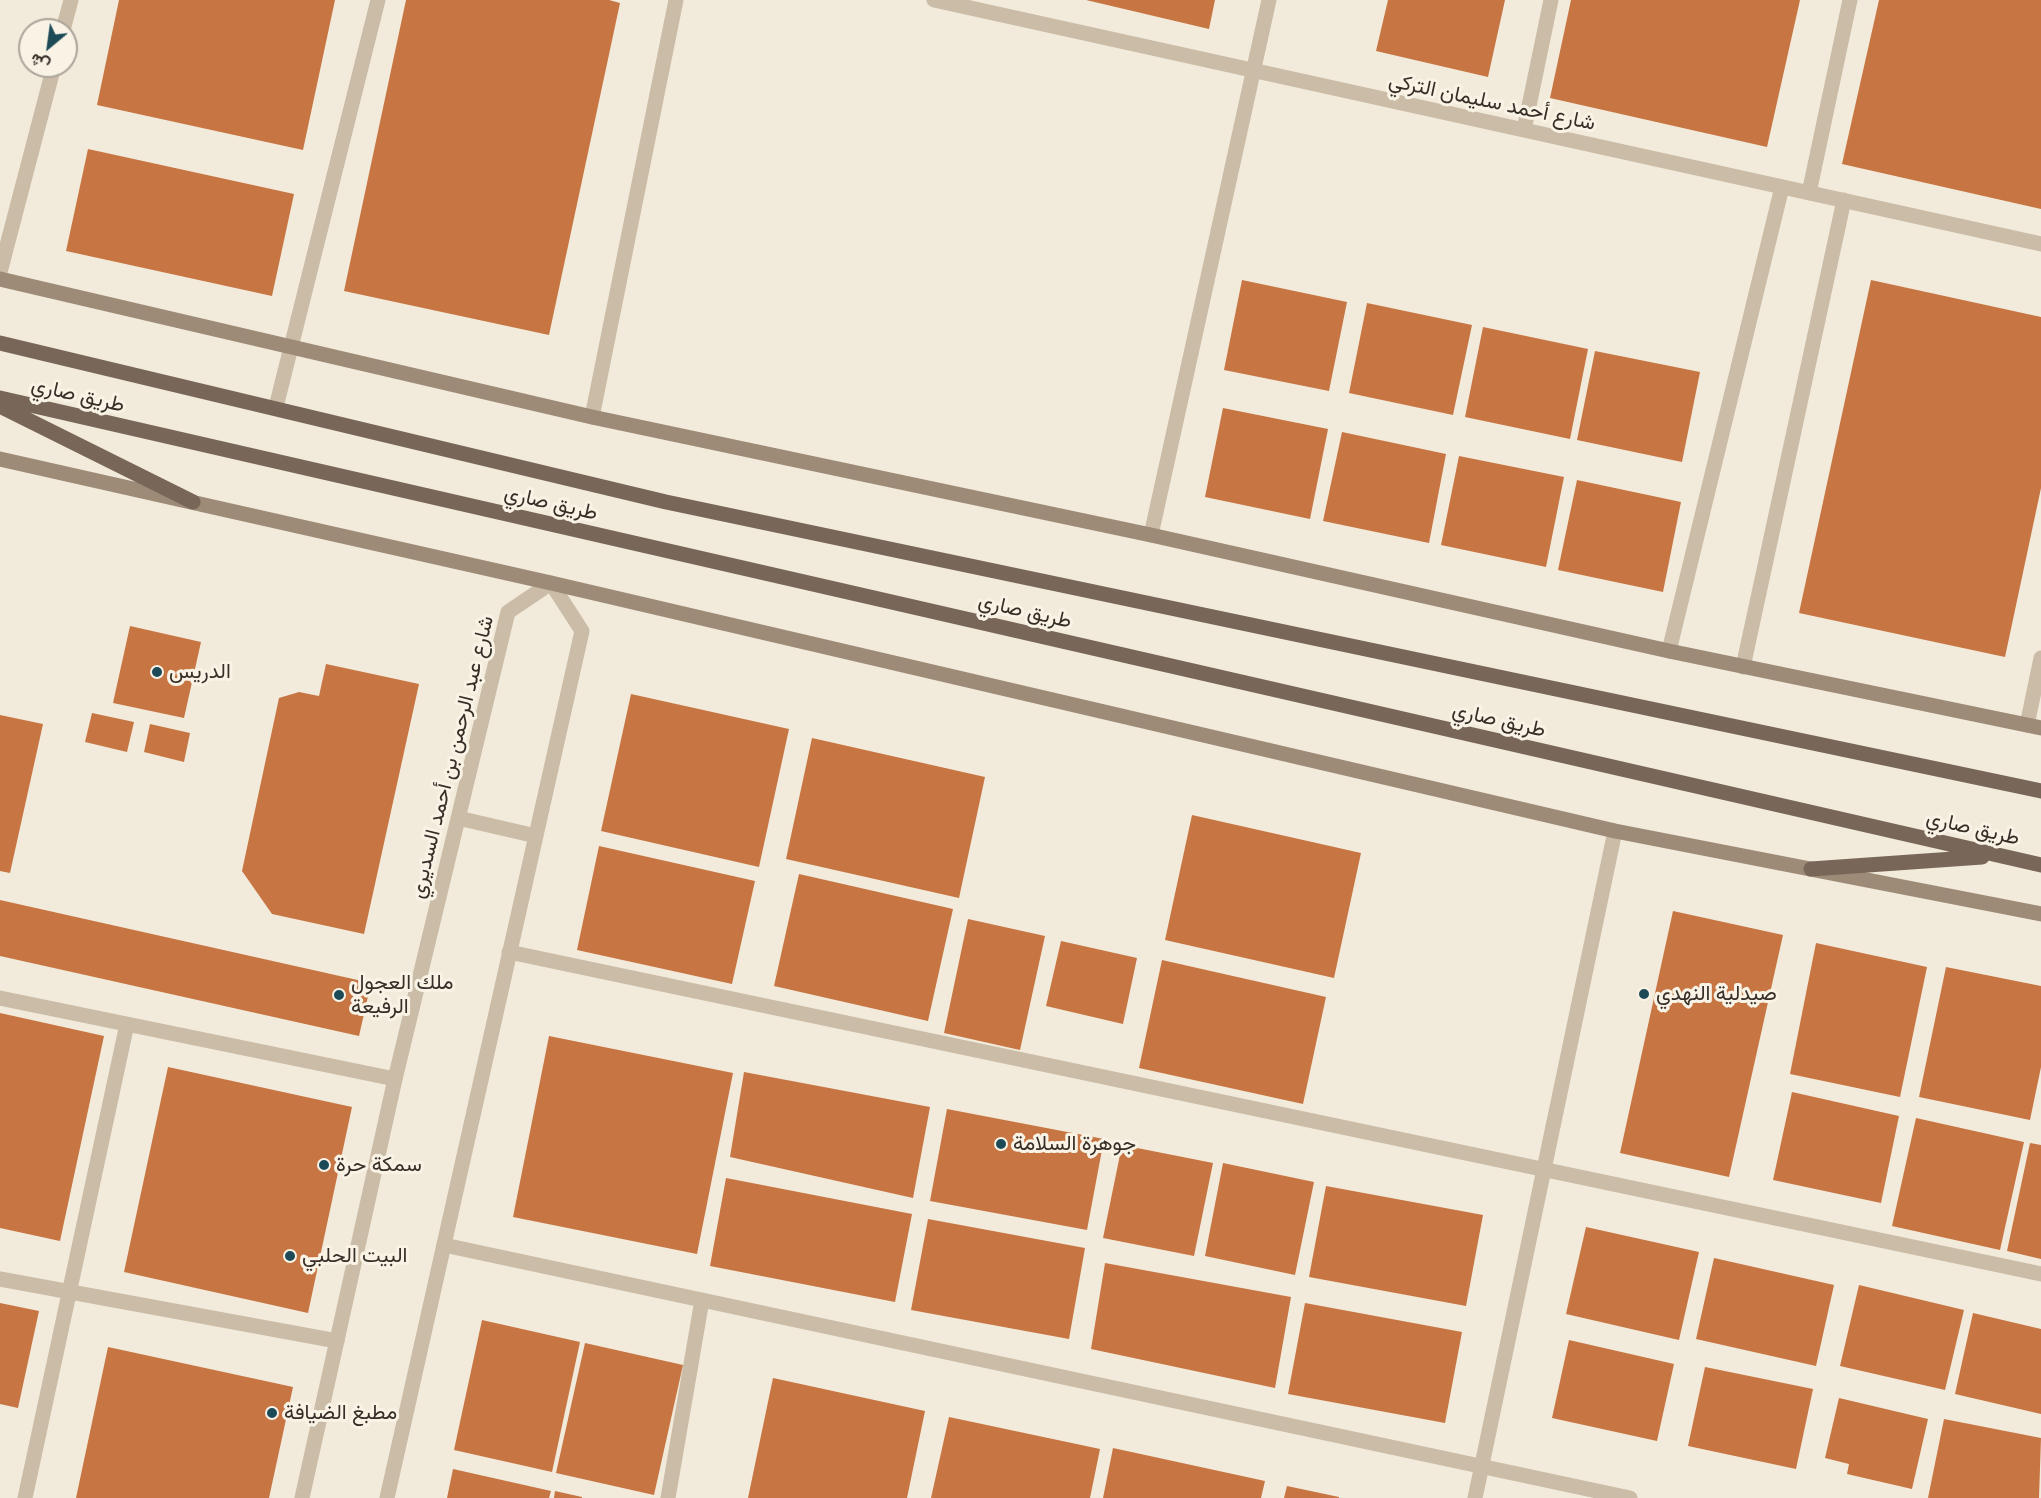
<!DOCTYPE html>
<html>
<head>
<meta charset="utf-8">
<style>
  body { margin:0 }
  #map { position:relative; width:2041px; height:1498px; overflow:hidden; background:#f2eada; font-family:Raleway,Vazirmatn,sans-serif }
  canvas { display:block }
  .north { position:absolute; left:18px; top:18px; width:60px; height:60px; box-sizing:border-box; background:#f9f3e6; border:2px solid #aba49a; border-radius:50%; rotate:209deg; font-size:16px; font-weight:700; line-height:24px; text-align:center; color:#362e27 }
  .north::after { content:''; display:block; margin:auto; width:21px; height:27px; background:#1c4b57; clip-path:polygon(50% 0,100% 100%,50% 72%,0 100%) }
</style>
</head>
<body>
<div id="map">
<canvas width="2041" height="1498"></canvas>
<div class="north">ش</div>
</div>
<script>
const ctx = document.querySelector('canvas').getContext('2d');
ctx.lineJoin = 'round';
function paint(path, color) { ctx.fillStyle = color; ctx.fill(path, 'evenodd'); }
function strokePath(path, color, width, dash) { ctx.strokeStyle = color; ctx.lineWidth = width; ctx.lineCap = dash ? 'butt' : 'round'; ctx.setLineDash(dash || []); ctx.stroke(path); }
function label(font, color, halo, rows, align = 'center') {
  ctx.font = font + ' Raleway,Vazirmatn,sans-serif'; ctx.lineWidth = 6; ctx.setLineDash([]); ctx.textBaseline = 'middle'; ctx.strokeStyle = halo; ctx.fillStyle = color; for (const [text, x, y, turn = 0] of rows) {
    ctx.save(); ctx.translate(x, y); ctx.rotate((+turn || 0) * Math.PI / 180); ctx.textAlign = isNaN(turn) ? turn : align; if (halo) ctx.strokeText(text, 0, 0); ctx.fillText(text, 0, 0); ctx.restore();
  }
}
const building = new Path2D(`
  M 119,0 L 335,0 L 303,150 L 97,105 Z
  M 406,0 L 609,0 L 620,3 L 549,335 L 344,291 Z
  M 1086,0 L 1215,0 L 1209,29 Z
  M 1388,0 L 1505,0 L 1488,77 L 1376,51 Z
  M 1571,0 L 1800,0 L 1767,147 L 1550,98 Z
  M 1879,0 L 2041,0 L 2041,209 L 1842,164 Z
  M 88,149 L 294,194 L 272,296 L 66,251 Z
  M 1242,280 L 1347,302 L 1329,391 L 1224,370 Z
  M 1871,280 L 2041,317 L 2041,488 L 2005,657 L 1799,613 Z
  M 1367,303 L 1472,325 L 1453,415 L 1349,393 Z
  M 1483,327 L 1588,349 L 1570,439 L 1465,417 Z
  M 1595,351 L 1700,372 L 1682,462 L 1577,440 Z
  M 1223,408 L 1328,429 L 1310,519 L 1205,497 Z
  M 1342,432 L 1446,454 L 1429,543 L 1323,521 Z
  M 1459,456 L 1564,477 L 1546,567 L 1441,545 Z
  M 1577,480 L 1681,502 L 1663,592 L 1558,570 Z
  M 130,626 L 201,642 L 184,718 L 113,703 Z
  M 326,664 L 419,684 L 364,934 L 272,914 L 242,871 L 279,698 L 299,692 L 319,696 Z
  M 631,694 L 789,729 L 759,867 L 601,831 Z
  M 92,713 L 134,722 L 127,752 L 85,742 Z
  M 0,715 L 43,724 L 10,873 L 0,871 Z
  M 150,724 L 190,733 L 184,762 L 144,752 Z
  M 812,738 L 985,777 L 959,898 L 786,859 Z
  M 1192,815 L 1361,853 L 1334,978 L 1165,940 Z
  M 599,846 L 755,881 L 732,984 L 577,950 Z
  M 799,874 L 953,909 L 928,1021 L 774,986 Z
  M 0,900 L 371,983 L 359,1036 L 0,956 Z
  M 1673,911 L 1783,935 L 1729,1177 L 1620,1153 Z
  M 968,919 L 1045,936 L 1020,1050 L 944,1033 Z
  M 1061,941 L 1137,958 L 1123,1024 L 1046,1006 Z
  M 1816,943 L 1927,967 L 1900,1097 L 1790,1074 Z
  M 1162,960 L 1326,997 L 1303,1104 L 1139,1068 Z
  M 1946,967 L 2041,986 L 2041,1067 L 2030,1120 L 1919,1097 Z
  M 0,1013 L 104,1036 L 60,1241 L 0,1228 Z
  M 549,1036 L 733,1073 L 697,1254 L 513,1217 Z
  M 168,1067 L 352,1107 L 308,1313 L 124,1272 Z
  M 744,1072 L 930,1107 L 913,1198 L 730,1157 Z
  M 1792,1092 L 1899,1116 L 1881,1203 L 1773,1180 Z
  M 947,1109 L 1104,1139 L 1087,1230 L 930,1201 Z
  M 1916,1118 L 2024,1142 L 2000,1250 L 1892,1226 Z
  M 2030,1143 L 2041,1145 L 2041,1259 L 2007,1251 Z
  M 1122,1145 L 1213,1163 L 1194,1256 L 1103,1238 Z
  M 1223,1163 L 1314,1182 L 1295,1275 L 1205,1256 Z
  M 726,1178 L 912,1214 L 895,1302 L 710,1266 Z
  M 1326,1186 L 1483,1215 L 1466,1306 L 1309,1277 Z
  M 928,1219 L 1085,1248 L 1069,1339 L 911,1310 Z
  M 1586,1227 L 1699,1252 L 1679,1340 L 1566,1314 Z
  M 1714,1258 L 1834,1285 L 1816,1366 L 1696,1339 Z
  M 1105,1263 L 1291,1297 L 1275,1388 L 1091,1349 Z
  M 1859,1285 L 1964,1310 L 1945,1390 L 1840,1366 Z
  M 0,1303 L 39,1311 L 18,1408 L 0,1404 Z
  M 1305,1303 L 1462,1332 L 1445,1423 L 1288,1394 Z
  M 1973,1313 L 2041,1329 L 2041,1414 L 1955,1394 Z
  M 482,1320 L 580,1342 L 552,1472 L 454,1450 Z
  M 1569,1340 L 1674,1364 L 1657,1441 L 1552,1418 Z
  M 585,1343 L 683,1365 L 654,1495 L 556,1473 Z
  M 108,1347 L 293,1387 L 269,1498 L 76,1498 Z
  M 1705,1367 L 1813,1389 L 1796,1469 L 1688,1446 Z
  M 773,1378 L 925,1411 L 907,1498 L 748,1498 Z
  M 1839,1398 L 1928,1419 L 1912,1489 L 1847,1474 L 1849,1464 L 1825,1458 Z
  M 949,1417 L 1100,1449 L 1090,1498 L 931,1498 Z
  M 1944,1419 L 2041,1438 L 2039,1498 L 1928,1498 Z
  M 1113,1448 L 1265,1481 L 1261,1498 L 1103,1498 Z
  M 453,1469 L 551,1491 L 549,1498 L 447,1498 Z
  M 1287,1486 L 1339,1497 L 1339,1498 L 1284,1498 Z
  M 555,1491 L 582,1497 L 582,1498 L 554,1498 Z`);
const minor = new Path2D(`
  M 934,0 L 2041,244
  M 63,30 L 71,0
  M 1524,130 L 1551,0
  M 1809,193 L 1850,0
  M 0,272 L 54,66
  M 276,407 L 378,0
  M 592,417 L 676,0
  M 1151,535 L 1269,0
  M 1669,651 L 1782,187
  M 1743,667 L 1844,200
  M 2027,725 L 2041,658
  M 509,952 L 2041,1274
  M 0,998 L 395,1079
  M 444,1245 L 1630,1498
  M 0,1279 L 337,1341
  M 25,1498 L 127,1024
  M 668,1498 L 702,1300
  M 1475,1498 L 1615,831`);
const tertiary = new Path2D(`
  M 458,818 L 536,836
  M 302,1498 L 395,1079 L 508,612 L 551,583 L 582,631 L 387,1498`);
const secondary = new Path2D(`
  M 0,279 L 592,417 L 1151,535 L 1669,651 L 2041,728
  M 0,459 L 551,583 L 1615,831 L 2041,914`);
const primary = new Path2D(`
  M 0,343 L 666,502 L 2041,791
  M 0,398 L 2041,865
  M 0,406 L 193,502
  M 1811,869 L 1982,857`);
const markers = [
  [157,672,6,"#1c4b57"],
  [1644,994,6,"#1c4b57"],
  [339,995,6,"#1c4b57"],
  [1001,1144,6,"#1c4b57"],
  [324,1165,6,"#1c4b57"],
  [290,1256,6,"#1c4b57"],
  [272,1413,6,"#1c4b57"]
];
const streetNames = [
  ["شارع أحمد سليمان التركي",1492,102,12],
  ["طريق صاري",78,395,13],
  ["طريق صاري",551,503,13],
  ["طريق صاري",1025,611,13],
  ["طريق صاري",1499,720,13],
  ["شارع عبد الرحمن بن أحمد السديري",452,757,-76],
  ["طريق صاري",1973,828,13]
];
const poiNames = [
  ["الدريس",169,672],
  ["ملك العجول",351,983],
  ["الرفيعة",351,1007],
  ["صيدلية النهدي",1656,994],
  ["جوهرة السلامة",1013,1144],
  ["سمكة حرة",336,1165],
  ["البيت الحلبي",302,1256],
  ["مطبغ الضيافة",284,1413]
];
paint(building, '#c77643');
strokePath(minor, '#cabca6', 15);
strokePath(tertiary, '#cabca6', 15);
strokePath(secondary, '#9d8b77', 15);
strokePath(primary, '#786758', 15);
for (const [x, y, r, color] of markers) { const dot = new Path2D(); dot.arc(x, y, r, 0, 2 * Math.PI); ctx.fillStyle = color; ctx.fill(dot); strokePath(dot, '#f9f3e6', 2); }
label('21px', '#362e27', '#f9f3e6', streetNames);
label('21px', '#362e27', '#f9f3e6', poiNames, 'left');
</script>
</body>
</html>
